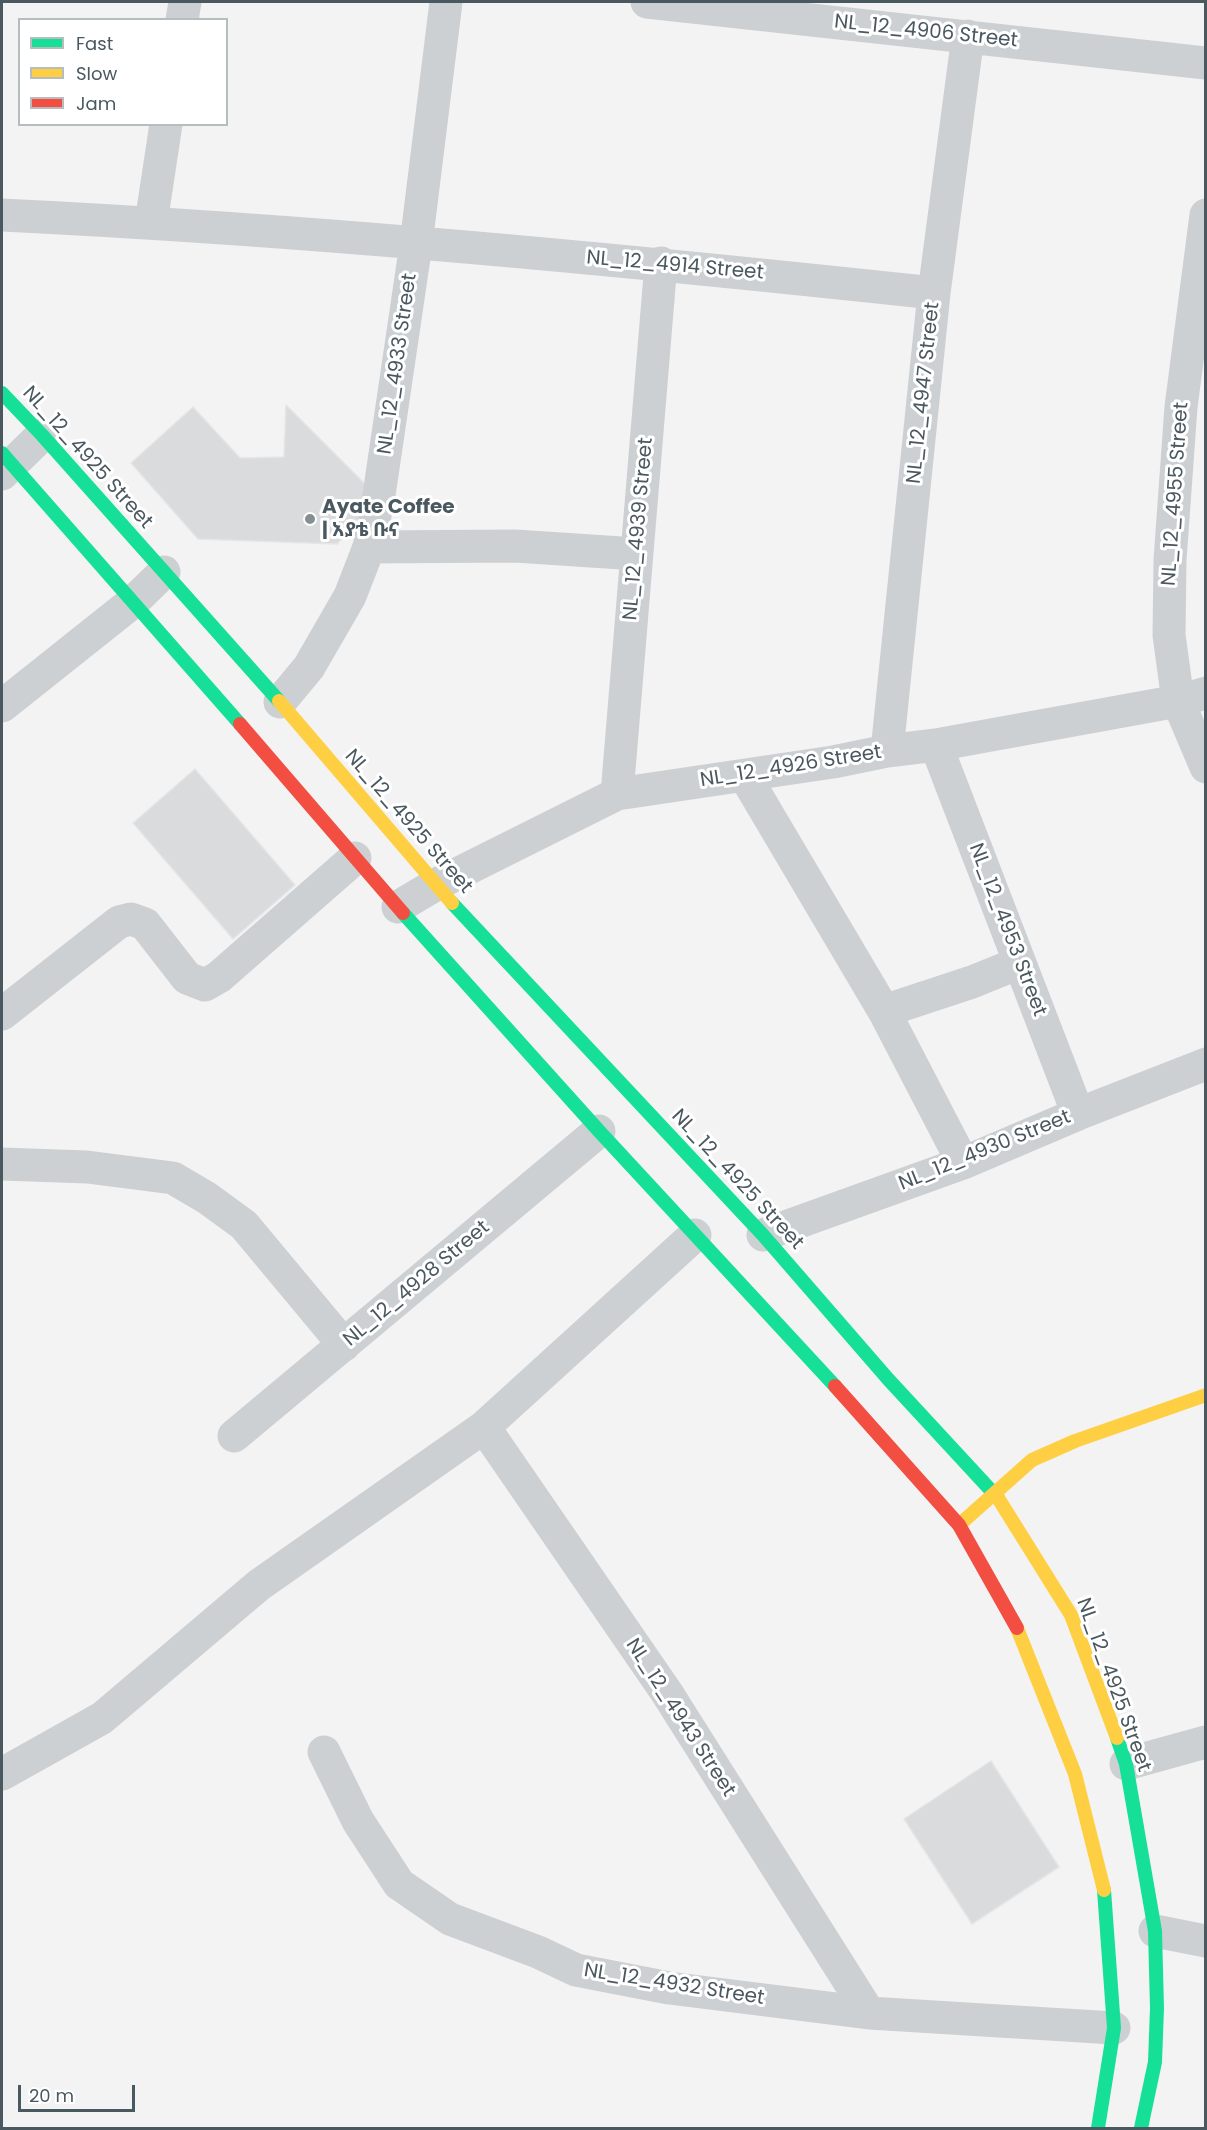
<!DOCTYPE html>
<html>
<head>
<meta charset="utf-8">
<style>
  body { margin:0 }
  #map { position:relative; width:1207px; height:2130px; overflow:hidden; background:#f3f3f3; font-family:Poppins,sans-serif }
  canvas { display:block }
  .frame { position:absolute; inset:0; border:3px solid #4a5860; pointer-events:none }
  .legend { position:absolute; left:18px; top:18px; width:210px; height:108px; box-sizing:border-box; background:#fff; border:2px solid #b7bcbf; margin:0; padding:8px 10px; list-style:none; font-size:18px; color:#4a5860 }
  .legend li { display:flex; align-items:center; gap:12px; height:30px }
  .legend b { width:30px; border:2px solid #b7bcbf }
  .scale { position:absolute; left:18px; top:2085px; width:117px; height:27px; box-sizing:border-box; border:3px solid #4a5860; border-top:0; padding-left:8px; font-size:18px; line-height:21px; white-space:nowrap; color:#4a5860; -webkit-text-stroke:4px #fff; paint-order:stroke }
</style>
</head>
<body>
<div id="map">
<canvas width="1207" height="2130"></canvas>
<div class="frame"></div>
<ul class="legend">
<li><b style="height:8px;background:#16e098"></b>Fast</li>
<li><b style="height:8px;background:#ffcf43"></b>Slow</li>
<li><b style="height:8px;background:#f24e42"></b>Jam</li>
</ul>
<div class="scale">20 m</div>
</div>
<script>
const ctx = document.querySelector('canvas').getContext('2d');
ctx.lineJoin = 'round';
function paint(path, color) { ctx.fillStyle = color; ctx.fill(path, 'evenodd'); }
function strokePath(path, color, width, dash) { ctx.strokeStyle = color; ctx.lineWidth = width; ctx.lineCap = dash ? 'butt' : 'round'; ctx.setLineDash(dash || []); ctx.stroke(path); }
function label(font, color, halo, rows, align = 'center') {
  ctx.font = font + ' Poppins,"Noto Sans Ethiopic",sans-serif'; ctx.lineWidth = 6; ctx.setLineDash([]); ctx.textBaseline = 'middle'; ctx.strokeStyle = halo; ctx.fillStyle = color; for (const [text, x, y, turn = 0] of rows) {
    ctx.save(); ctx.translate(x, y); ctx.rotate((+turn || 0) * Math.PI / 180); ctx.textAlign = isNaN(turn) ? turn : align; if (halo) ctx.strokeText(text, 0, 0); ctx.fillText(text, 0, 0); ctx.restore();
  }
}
const building = new Path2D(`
  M 286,405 L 378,497 L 337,544 L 198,539 L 131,463 L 193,407 L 240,458 L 284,457 Z
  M 195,769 L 295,885 L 233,939 L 133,823 Z
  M 991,1761 L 1059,1867 L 972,1924 L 904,1819 Z`);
const street = new Path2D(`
  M 647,2 L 1206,63
  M 182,20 L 185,2
  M 2,215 C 313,230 624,260 934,293
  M 1206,215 L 1181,407 L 1170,560 L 1169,635 L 1178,701 L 1206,767
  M 151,223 L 166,124
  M 2,474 L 42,435
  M 369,547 L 515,546 L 637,554
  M 280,702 L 309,667 L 350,596 L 369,547 L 379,495 L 416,244 L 446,2
  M 2,706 L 134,601 L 164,572
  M 936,745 L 1078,1114
  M 887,751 L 934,293 L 968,36
  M 745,776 L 884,1011 L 963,1163
  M 617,794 L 661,263
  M 398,907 L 435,885 L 617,794 L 833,762 L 887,751 L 936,745 L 1178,701 L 1206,693
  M 884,1011 L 972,982 L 1019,963
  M 2,1014 L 119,922 L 131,919 L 145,924 L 187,978 L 205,985 L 219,977 L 355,858
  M 2,1164 L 87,1167 L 173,1178 L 207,1198 L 244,1225 L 344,1345
  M 763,1235 L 963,1163 L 1078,1114 L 1206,1064
  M 484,1427 L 667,1693 L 869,2013
  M 234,1436 L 599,1131
  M 324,1752 L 358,1821 L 399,1884 L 450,1919 L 538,1952 L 576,1970 L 669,1988 L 869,2013 L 1114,2028
  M 1126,1764 L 1206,1742
  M 2,1774 L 102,1718 L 259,1585 L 484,1427 L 695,1235
  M 1155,1931 L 1206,1941`);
const fast = new Path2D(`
  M 2,393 L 42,435 L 279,701
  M 2,453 L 240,724
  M 452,903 L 763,1235 L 888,1379 L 998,1498
  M 403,913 L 599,1131 L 835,1386
  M 1117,1738 L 1126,1764 L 1155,1931 L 1157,2008 L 1155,2062 L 1141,2128
  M 1098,2128 L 1114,2028 L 1104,1890`);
const slow = new Path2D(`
  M 279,701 L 452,903
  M 998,1498 L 1071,1615 L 1117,1738
  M 959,1525 L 1032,1460 L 1075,1441 L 1206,1395
  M 1017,1628 L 1075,1774 L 1104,1890`);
const jam = new Path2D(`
  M 240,724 L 403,913
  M 835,1386 L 959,1525 L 1017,1628`);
const markers = [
  [310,519,6,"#858e93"]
];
const streetNames = [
  ["NL_12_4906 Street",926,32,6],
  ["NL_12_4914 Street",675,266,5],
  ["NL_12_4933 Street",398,364,-82],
  ["NL_12_4947 Street",924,393,-84],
  ["NL_12_4925 Street",87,458,48],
  ["NL_12_4955 Street",1176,494,-86],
  ["NL_12_4939 Street",639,529,-85],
  ["NL_12_4926 Street",791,767,-9],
  ["NL_12_4925 Street",408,822,49],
  ["NL_12_4953 Street",1007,930,69],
  ["NL_12_4930 Street",985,1151,-22],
  ["NL_12_4925 Street",737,1180,47],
  ["NL_12_4928 Street",417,1284,-40],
  ["NL_12_4925 Street",1113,1685,70],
  ["NL_12_4943 Street",680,1718,57],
  ["NL_12_4932 Street",674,1985,9]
];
const poiNames = [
  ["Ayate Coffee",322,508],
  ["| አያቴ ቡና",322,531]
];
paint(building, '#d9dbdc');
strokePath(building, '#e5e5e6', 1.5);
strokePath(street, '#cdd0d2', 33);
strokePath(fast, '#16e098', 14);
strokePath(slow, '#ffcf43', 14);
strokePath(jam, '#f24e42', 14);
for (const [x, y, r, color] of markers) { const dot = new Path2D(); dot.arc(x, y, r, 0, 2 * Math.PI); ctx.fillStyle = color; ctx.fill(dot); strokePath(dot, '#fff', 2); }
label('20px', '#4a5860', '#fff', streetNames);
label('bold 20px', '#4a5860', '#fff', poiNames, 'left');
</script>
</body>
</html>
